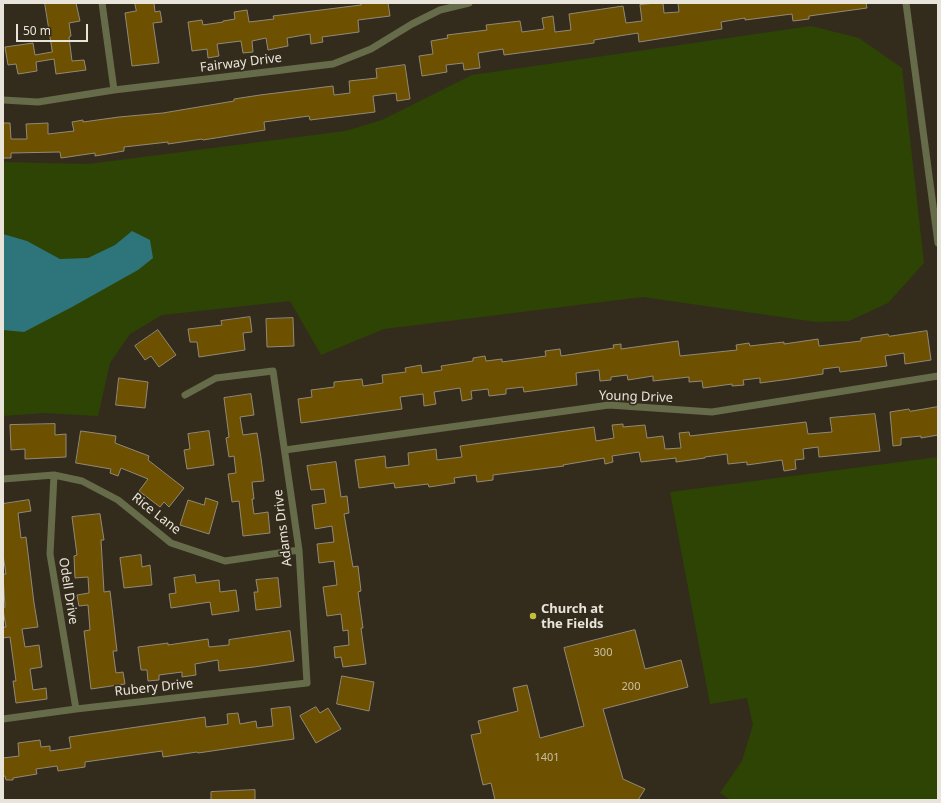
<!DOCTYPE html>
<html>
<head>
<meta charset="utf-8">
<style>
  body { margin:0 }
  #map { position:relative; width:941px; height:803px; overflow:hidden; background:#332c1c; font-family:"Noto Sans",sans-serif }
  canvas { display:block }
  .frame { position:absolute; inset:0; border:4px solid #e9e4da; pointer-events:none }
  .scale { position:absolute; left:16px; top:24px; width:72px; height:18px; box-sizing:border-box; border:2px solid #e9e4da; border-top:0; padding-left:5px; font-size:12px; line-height:14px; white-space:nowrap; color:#e9e4da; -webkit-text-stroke:3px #332c1c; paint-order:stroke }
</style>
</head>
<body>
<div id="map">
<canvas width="941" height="803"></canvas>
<div class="frame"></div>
<div class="scale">50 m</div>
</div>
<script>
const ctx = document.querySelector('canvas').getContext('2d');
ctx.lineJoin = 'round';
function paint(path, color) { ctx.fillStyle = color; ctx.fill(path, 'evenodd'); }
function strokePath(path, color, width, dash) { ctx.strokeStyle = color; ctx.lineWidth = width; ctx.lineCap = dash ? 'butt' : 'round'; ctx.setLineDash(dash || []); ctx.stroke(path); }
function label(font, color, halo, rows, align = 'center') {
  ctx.font = font + ' "Noto Sans",sans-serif'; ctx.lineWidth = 3.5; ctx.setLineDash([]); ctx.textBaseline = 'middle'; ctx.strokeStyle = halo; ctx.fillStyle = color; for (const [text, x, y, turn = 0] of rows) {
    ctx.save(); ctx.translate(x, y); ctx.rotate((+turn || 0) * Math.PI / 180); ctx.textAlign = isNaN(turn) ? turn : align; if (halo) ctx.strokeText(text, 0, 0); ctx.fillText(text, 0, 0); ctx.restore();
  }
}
const green = new Path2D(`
  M 811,26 L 859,38 L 902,68 L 924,263 L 888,303 L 849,321 L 816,322 L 643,297 L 384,329 L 321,355 L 290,301 L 162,315 L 130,334 L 110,363 L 98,416 L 44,413 L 3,416 L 3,162 L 88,164 L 345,131 L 382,120 L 472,75 Z
  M 938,457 L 938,800 L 731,800 L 720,793 L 742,761 L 753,725 L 747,698 L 710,704 L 670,492 Z`);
const water = new Path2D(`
  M 132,231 L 150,240 L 153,258 L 138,270 L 72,307 L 24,332 L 3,330 L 3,234 L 27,241 L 60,259 L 88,258 L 115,245 Z`);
const building = new Path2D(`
  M 45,3 L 76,3 L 80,21 L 69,23 L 71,36 L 69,37 L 72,61 L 84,60 L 86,70 L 56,74 L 54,59 L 36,62 L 37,71 L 18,74 L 16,64 L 8,65 L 5,47 L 33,43 L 35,55 L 52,52 Z
  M 135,3 L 154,3 L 155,12 L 160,11 L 162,22 L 153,23 L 159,63 L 132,66 L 125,13 L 136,11 Z
  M 360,3 L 388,3 L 390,16 L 358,20 L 359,32 L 322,37 L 323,42 L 311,44 L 310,34 L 287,38 L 288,46 L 268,50 L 266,38 L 252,41 L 253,52 L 243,53 L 241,41 L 217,44 L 219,56 L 208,58 L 207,49 L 192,51 L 188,22 L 202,20 L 203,25 L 223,22 L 223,21 L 235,19 L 234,12 L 247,10 L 249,22 L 274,19 L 273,16 L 361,5 Z
  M 656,3 L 663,3 L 664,13 L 679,12 L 678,3 L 866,3 L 867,8 L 809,16 L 809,19 L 793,21 L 792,14 L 745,20 L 745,18 L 721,22 L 722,29 L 639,42 L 638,33 L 594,40 L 594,43 L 504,55 L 503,49 L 478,53 L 480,68 L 464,70 L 463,63 L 446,65 L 447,72 L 422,76 L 419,56 L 433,54 L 431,41 L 448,38 L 447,35 L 487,30 L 486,25 L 520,21 L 522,32 L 544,29 L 542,18 L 553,16 L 555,32 L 571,30 L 569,14 L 623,6 L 626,23 L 642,21 L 640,5 Z
  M 405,65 L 410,99 L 397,101 L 396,93 L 373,96 L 375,112 L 310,120 L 309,116 L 264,122 L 265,130 L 203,140 L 202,139 L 168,144 L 168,142 L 124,147 L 124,151 L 95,156 L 95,153 L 61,158 L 60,152 L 11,153 L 11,158 L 3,158 L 3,123 L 10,123 L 11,139 L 27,139 L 26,124 L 48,123 L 48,134 L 74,131 L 72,122 L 83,120 L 83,122 L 119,117 L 163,113 L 234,101 L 234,99 L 260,95 L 333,86 L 334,95 L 350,93 L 349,81 L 377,78 L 376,69 Z
  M 250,317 L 252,332 L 243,333 L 245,350 L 199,357 L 197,342 L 190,342 L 188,329 L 222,325 L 221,321 Z
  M 293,318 L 294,346 L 267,347 L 266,319 Z
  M 158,330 L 176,355 L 159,367 L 151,356 L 145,360 L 135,346 Z
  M 927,331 L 931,360 L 905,364 L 904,353 L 885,356 L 887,366 L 840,372 L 839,367 L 823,369 L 823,374 L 790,379 L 760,383 L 760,378 L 743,380 L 744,385 L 732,386 L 732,384 L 703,388 L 702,381 L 689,382 L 689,377 L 653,381 L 653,376 L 628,380 L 627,375 L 611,377 L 611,380 L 600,381 L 599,370 L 576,373 L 577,385 L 524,392 L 523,387 L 506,389 L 506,394 L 489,396 L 488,389 L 471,391 L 472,399 L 462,401 L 460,388 L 434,392 L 436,404 L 424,406 L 423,394 L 400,397 L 402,409 L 301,423 L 298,399 L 312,397 L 311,390 L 334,387 L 334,382 L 362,379 L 363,386 L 383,383 L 382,375 L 406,372 L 405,368 L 421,365 L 422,373 L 442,370 L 441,366 L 473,361 L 473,358 L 485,356 L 486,361 L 502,359 L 502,362 L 546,356 L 545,351 L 560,349 L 561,356 L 614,348 L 613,345 L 621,344 L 621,349 L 678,341 L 680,356 L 737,350 L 736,345 L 749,343 L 750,346 L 784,342 L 784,344 L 818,339 L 819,346 L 861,341 L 861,338 L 888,334 L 889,336 Z
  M 119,378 L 148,382 L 145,408 L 116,405 Z
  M 251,394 L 254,415 L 240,417 L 243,435 L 257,433 L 261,458 L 264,481 L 252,482 L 254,499 L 252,499 L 254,514 L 268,512 L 270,533 L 243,536 L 239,501 L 232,502 L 228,474 L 236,473 L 234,456 L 229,457 L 226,438 L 229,437 L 224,398 Z
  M 938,407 L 938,435 L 921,438 L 921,436 L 901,438 L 901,445 L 893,446 L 890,412 L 909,409 L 910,411 Z
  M 875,414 L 880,451 L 819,457 L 818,447 L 803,449 L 804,459 L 795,460 L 796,469 L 784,471 L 782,460 L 747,465 L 747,462 L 728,464 L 727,454 L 705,457 L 705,458 L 676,462 L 676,458 L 641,462 L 639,452 L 612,456 L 613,462 L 605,464 L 604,458 L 563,465 L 564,466 L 493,475 L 493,480 L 477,482 L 476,475 L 454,478 L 455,483 L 429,487 L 428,484 L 395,488 L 394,483 L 359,488 L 355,460 L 385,456 L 386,468 L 409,465 L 408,453 L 436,449 L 437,460 L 462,457 L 460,446 L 594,427 L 596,441 L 614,438 L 612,425 L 623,424 L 623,427 L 645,425 L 647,438 L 663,436 L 665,449 L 681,448 L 679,433 L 689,432 L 690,436 L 806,422 L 808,434 L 832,432 L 830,418 Z
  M 55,424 L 55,435 L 66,434 L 66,457 L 25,459 L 25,449 L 11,450 L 10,425 Z
  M 81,431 L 116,436 L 115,443 L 149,456 L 148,460 L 184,488 L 169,507 L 164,502 L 160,507 L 139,491 L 148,479 L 121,468 L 118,476 L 110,473 L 111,469 L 76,463 Z
  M 209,431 L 214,465 L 187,469 L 184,450 L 190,449 L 188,434 Z
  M 336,462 L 341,497 L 347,496 L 349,513 L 344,514 L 353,567 L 358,566 L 361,591 L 358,592 L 363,628 L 361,628 L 366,664 L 343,667 L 341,657 L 335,658 L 334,647 L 349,645 L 348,630 L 343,631 L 341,614 L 327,616 L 323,587 L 337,585 L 334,561 L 319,563 L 317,544 L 334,542 L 332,526 L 315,529 L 312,505 L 326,503 L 324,489 L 311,490 L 307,466 Z
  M 206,498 L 218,502 L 209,534 L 180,525 L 188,500 L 204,505 Z
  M 29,500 L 31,511 L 18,513 L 21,538 L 26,537 L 34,603 L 38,627 L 22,629 L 25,647 L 39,645 L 42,667 L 30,669 L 33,690 L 46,688 L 47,699 L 16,703 L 13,681 L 16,681 L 10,637 L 3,638 L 3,627 L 6,627 L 3,610 L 3,608 L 5,607 L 3,574 L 6,574 L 3,555 L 3,504 Z
  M 100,514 L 104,540 L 101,540 L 104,592 L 110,591 L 117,651 L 113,651 L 116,673 L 123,672 L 125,684 L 91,689 L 84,631 L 90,630 L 88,605 L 79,606 L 77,595 L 89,593 L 88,577 L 75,578 L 74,556 L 77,555 L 72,517 Z
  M 141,555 L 142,567 L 150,565 L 152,585 L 124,588 L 120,558 Z
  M 195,575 L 196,583 L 219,580 L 220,592 L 236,590 L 239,611 L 212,615 L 210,602 L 171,608 L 169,594 L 176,593 L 174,578 Z
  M 278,578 L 281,607 L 256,610 L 254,592 L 258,592 L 256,580 Z
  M 635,630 L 645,669 L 681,660 L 688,687 L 603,709 L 623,779 L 645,789 L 638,800 L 495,800 L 491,783 L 483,785 L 471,735 L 481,733 L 478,721 L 518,711 L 513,688 L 527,685 L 540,738 L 584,726 L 564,648 Z
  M 290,631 L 294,661 L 254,667 L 219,671 L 218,660 L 195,664 L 196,675 L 182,677 L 182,672 L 159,675 L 159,680 L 148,681 L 147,670 L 141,670 L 138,647 L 168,643 L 168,645 L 208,639 L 209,647 L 229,645 L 229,640 Z
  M 342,676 L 374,682 L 369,711 L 337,704 Z
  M 290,707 L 294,739 L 198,753 L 197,752 L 163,757 L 162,751 L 85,762 L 85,767 L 58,771 L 57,766 L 36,769 L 37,774 L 13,778 L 13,780 L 6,780 L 5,776 L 3,776 L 3,758 L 19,756 L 18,743 L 40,740 L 41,747 L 50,746 L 50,751 L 71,748 L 69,737 L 205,717 L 206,727 L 228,724 L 227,714 L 238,713 L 240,724 L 256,721 L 257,728 L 273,726 L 271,709 Z
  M 316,707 L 320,713 L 328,708 L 341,729 L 316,743 L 300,716 Z
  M 255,790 L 255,800 L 211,800 L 211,792 Z`);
const street = new Path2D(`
  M 102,3 L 114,90
  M 906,3 L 938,243
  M 3,100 L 38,102 L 114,90 L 333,64 L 371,49 L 412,24 L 440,10 L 469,3
  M 285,450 L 609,405 L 712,412 L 938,376
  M 54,475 L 50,554 L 76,709
  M 3,479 L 54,475 L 82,481 L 118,500 L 171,543 L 225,561 L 299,550
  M 3,719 L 76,709 L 307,683 L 299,550 L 273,371 L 216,378 L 185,395`);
const markers = [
  [533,616,4,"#c3bd3e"]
];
const numberNames = [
  ["300",603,653],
  ["200",631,687],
  ["1401",547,758]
];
const streetNames = [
  ["Fairway Drive",241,63,-7],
  ["Young Drive",636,397,2],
  ["Rice Lane",156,514,38],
  ["Adams Drive",283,528,-97],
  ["Odell Drive",68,591,81],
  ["Rubery Drive",154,688,-6]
];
const poiNames = [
  ["Church at",541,609],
  ["the Fields",541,624]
];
paint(green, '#2d4404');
paint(water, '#2e747b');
paint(building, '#6d5100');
strokePath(building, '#928977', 1);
strokePath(street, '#666b49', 7);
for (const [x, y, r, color] of markers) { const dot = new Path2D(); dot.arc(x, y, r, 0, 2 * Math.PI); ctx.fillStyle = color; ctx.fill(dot); strokePath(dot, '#332c1c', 1.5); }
label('11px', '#cabfa4', null, numberNames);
label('13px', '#e9e4da', '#332c1c', streetNames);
label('bold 13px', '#e9e4da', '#332c1c', poiNames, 'left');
</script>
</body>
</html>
